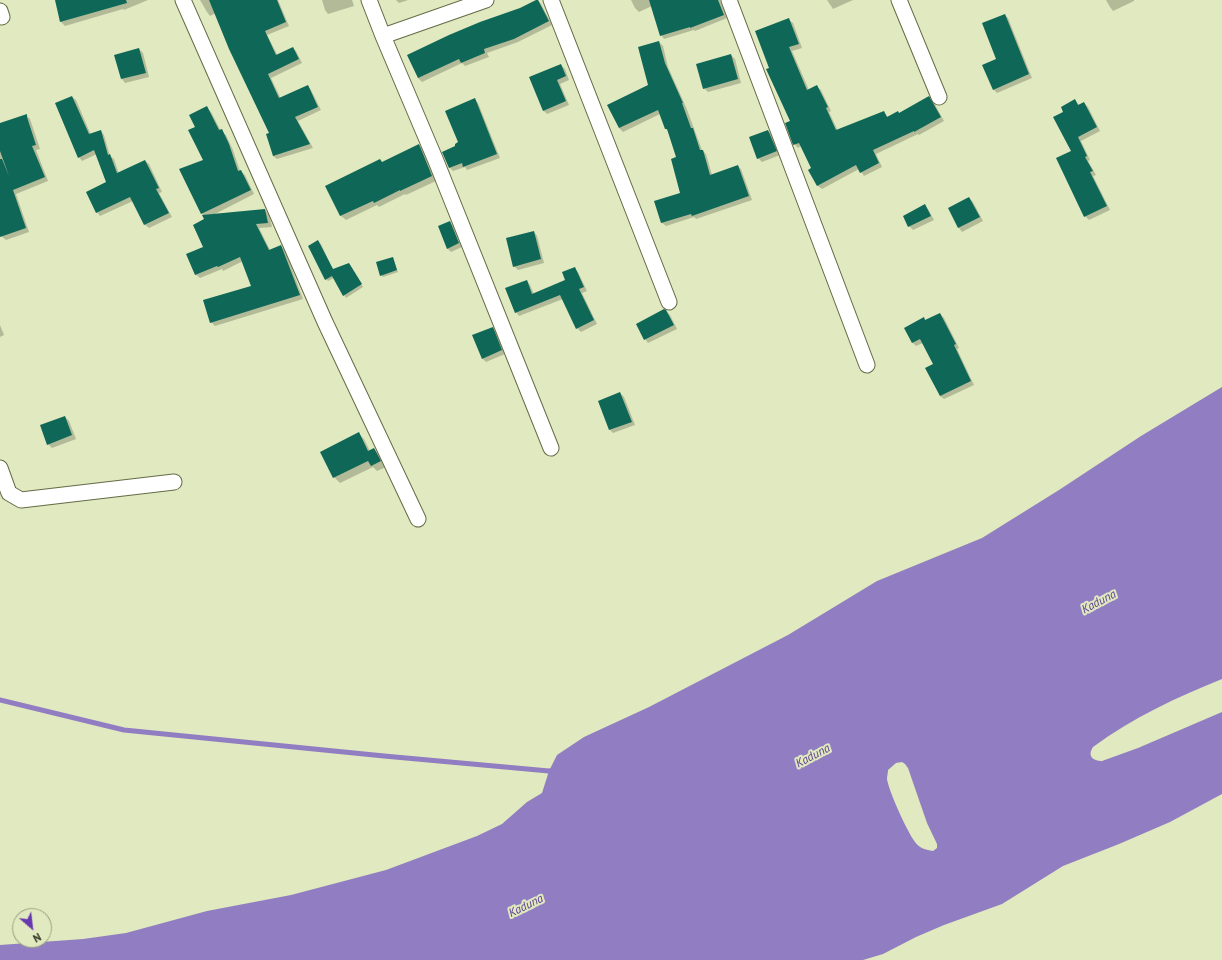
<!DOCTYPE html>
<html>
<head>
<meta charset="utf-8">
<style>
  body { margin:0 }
  #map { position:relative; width:1222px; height:960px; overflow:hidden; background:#e0e9bf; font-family:"PT Sans",sans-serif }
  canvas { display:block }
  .north { position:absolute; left:12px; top:908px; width:40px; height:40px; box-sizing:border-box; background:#e0e9bf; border:1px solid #999f80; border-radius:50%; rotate:152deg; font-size:11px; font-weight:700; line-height:16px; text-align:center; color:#2e3121 }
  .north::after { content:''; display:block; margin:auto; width:14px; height:18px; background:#6838b0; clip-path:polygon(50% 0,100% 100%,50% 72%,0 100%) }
</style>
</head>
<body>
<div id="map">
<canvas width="1222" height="960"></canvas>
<div class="north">N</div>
</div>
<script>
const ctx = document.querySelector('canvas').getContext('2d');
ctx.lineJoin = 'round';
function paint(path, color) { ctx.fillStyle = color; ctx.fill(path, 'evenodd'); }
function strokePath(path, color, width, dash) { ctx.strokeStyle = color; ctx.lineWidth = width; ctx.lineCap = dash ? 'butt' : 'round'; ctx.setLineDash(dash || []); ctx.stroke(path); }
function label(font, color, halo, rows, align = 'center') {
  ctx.font = font + ' "PT Sans",sans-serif'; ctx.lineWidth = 4; ctx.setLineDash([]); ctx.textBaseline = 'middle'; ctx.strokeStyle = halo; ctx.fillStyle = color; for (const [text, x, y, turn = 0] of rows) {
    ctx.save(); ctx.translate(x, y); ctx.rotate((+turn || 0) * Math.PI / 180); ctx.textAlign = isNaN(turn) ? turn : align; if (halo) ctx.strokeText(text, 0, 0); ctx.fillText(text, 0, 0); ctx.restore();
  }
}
const water = new Path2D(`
  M 1222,387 L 1222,679 C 1177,697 1132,718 1093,747 C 1087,756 1093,761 1102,761 L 1138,748 L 1222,712 L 1222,794 L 1170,822 L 1119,844 L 1063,866 L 1002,904 L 944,925 L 916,937 L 883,954 L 863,960 L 0,960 L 0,945 L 83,939 L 126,933 L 207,911 L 291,895 L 386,870 L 477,836 L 502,824 L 527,802 L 542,793 L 549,771 L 557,755 L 584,737 L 649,707 L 788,635 L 877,581 L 982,538 L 1059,490 L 1141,436 ZM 902,762 L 905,764 L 908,768 L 927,823 L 937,844 L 937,848 L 933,851 C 926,850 919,848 915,842 C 907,831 889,792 887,779 C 887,776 888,773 888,770 L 896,763 Z`);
const shadow = new Path2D(`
  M 56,0 L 148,0 L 124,10 L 123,9 L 65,26 L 61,22 Z
  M 200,0 L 278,0 L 289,26 L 267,35 L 278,56 L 293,48 L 296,51 L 302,63 L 271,78 L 281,99 L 308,86 L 311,90 L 321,110 L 298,121 L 313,148 L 277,159 L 273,156 L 270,134 L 216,13 L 210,16 L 207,12 Z
  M 322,0 L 352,0 L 354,6 L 328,14 L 325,10 Z
  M 396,0 L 408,0 L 399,3 Z
  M 538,0 L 541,4 L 552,25 L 518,42 L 487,53 L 489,57 L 465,66 L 462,63 L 422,82 L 418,78 L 408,56 L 520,9 Z
  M 631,0 L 720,0 L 727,18 L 695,31 L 694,30 L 664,39 L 661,35 L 652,6 L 639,12 L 635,8 Z
  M 827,0 L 853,0 L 833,9 Z
  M 1106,0 L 1134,0 L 1134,1 L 1113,11 L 1110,7 Z
  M 1005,15 L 1008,18 L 1032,78 L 997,93 L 993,89 Z
  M 789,20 L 793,23 L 802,48 L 792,51 L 809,90 L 817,87 L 821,90 L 831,111 L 829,112 L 838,131 L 883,112 L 888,117 L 899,114 L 929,98 L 933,101 L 944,121 L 919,135 L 918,134 L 876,154 L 882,167 L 864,176 L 859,169 L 822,189 L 818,186 L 810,170 L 812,169 L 801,146 L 798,148 L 794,144 L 792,122 L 770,69 Z
  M 659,42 L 663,46 L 668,67 L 686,107 L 702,150 L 706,154 L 712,175 L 738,166 L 741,169 L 752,200 L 696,219 L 694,217 L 666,226 L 662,223 L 681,193 L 678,158 L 670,133 L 666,129 L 660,114 L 623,132 L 619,128 L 608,105 L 649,85 Z
  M 139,49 L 143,53 L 149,77 L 125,83 L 122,79 L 116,55 Z
  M 731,55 L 735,59 L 741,83 L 708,92 L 704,88 Z
  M 561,65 L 565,69 L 569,80 L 560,84 L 569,105 L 547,114 L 543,110 Z
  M 72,97 L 76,100 L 91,135 L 101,131 L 104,135 L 110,156 L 114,159 L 119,174 L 145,161 L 149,164 L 162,192 L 159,193 L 172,217 L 149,228 L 145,225 L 133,201 L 100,216 L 97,212 L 107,183 L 97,154 L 82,161 L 79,157 Z
  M 475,100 L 478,103 L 500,158 L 467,170 L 465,167 L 453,171 L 450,168 L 443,152 L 457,146 L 459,143 Z
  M 1075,100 L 1079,105 L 1084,103 L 1088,107 L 1100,131 L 1081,141 L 1090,160 L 1088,161 L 1096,175 L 1093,176 L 1110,210 L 1089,220 L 1085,216 L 1065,113 Z
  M 206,107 L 211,112 L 221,131 L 226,135 L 233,150 L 240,171 L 245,175 L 254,194 L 213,215 L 265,210 L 269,214 L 272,227 L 259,228 L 270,250 L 281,246 L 285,250 L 303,299 L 215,326 L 211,322 L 253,287 L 243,261 L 223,271 L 222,269 L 200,278 L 195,274 L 204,247 L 205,220 L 202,213 L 205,161 L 196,127 Z
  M 26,115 L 30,119 L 40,149 L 36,150 L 48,181 L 16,194 L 29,232 L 6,240 L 1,236 L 0,232 L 0,124 Z
  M 768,131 L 772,134 L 780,155 L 762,162 L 758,158 Z
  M 419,145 L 423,150 L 436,181 L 406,195 L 405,194 L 379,207 L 377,205 L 346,220 L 341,216 L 327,186 L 383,163 Z
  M 969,198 L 973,202 L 983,221 L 962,232 L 959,228 L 949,208 Z
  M 925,206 L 928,209 L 934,220 L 913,230 L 909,226 Z
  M 450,222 L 454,226 L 462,247 L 451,252 L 447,248 Z
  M 534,232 L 537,236 L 544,263 L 518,270 L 514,266 Z
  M 318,241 L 321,244 L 333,270 L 349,264 L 363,287 L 346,298 L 334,278 L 328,281 L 326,279 Z
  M 393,258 L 398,272 L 383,277 L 381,275 Z
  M 574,268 L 578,272 L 587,291 L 582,293 L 597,324 L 581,332 L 577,328 L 563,299 L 519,316 L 516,312 L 527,281 L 530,285 L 534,294 L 567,281 Z
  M 666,311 L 670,315 L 677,329 L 648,343 L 645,339 Z
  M 940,314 L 944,318 L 959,348 L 957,349 L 974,385 L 944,399 L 940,396 L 934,364 L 923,343 L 916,346 L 912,342 L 923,318 L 926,321 Z
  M 0,325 L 4,335 L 0,337 Z
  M 492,328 L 496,332 L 505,354 L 486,362 L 482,358 Z
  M 620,393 L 624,397 L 635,425 L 613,433 L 610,430 Z
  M 65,417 L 69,421 L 76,439 L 52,448 L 48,444 Z
  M 359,434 L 364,439 L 370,451 L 374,449 L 380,455 L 386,467 L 377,471 L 373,467 L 340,483 L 334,477 Z`);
const stream = new Path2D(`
  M 0,700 L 124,730 L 384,756 L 549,771 L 555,770`);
const building = new Path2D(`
  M 55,0 L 126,0 L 127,3 L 60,22 Z
  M 209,0 L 277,0 L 286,22 L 265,31 L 276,55 L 293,47 L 299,59 L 268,74 L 279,98 L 308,85 L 318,107 L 295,117 L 310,144 L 273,156 L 266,134 L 269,133 L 229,49 Z
  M 536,0 L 538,0 L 549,21 L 514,39 L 484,49 L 485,53 L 461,63 L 459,59 L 418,78 L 407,55 L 449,35 L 480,22 L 520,8 Z
  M 649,0 L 718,0 L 724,15 L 690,28 L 690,27 L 660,36 Z
  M 1005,14 L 1029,74 L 993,90 L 982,65 L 996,59 L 982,23 Z
  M 789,18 L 799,44 L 789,47 L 807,90 L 817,85 L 828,107 L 826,108 L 836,130 L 884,111 L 887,117 L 898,111 L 899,113 L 929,96 L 941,117 L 914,132 L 914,131 L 873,150 L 879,163 L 860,173 L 856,165 L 817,186 L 808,170 L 811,168 L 799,143 L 793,145 L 785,123 L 790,121 L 766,69 L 769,68 L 755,31 Z
  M 659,41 L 665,63 L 683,103 L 682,103 L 691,128 L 693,128 L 700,150 L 703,150 L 710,175 L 738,165 L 749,196 L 692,216 L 691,214 L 661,223 L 654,201 L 680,193 L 671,159 L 676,157 L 667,129 L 665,129 L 658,110 L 619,128 L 607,105 L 648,85 L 638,47 Z
  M 139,48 L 146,73 L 121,79 L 114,55 Z
  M 731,54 L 738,79 L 703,89 L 696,64 Z
  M 561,64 L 566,76 L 557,80 L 566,101 L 543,111 L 529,77 Z
  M 72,96 L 89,134 L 101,130 L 108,155 L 110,154 L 117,173 L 145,160 L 159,188 L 156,189 L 169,213 L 144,225 L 130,197 L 96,213 L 86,192 L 106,182 L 94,150 L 78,158 L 55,103 Z
  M 475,98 L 497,154 L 463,167 L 462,163 L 449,168 L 442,152 L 455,146 L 455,144 L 458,142 L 445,111 Z
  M 1075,99 L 1078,105 L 1084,102 L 1097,127 L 1078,137 L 1087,156 L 1085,157 L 1093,171 L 1090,172 L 1107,206 L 1084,217 L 1056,158 L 1071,151 L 1053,117 L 1063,112 L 1061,107 Z
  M 207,106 L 219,130 L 222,129 L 229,144 L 238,171 L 241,170 L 251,190 L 201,214 L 179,169 L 203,160 L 188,130 L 195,127 L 189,115 Z
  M 27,114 L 27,117 L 36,145 L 32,146 L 45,177 L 13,190 L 26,228 L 0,237 L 0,159 L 2,159 L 9,176 L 0,151 L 0,123 Z
  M 768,130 L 777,151 L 757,159 L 749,137 Z
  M 419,144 L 432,176 L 400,191 L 400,190 L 374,203 L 373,201 L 340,216 L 325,186 L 380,159 L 382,162 Z
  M 969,197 L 980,217 L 958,228 L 948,208 Z
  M 925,204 L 931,216 L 908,227 L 903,216 Z
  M 265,209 L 268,223 L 256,224 L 269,250 L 281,245 L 300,295 L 210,323 L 203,300 L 251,286 L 240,257 L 218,267 L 217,266 L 195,275 L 186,254 L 203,247 L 193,225 L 204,219 L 202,215 Z
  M 450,221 L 459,243 L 447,249 L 438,226 Z
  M 534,231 L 541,259 L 513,267 L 506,238 Z
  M 318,240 L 333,269 L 349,263 L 362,284 L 343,296 L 332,276 L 325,280 L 308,246 Z
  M 393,257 L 397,270 L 380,276 L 376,262 Z
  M 575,267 L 584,287 L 579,289 L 594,320 L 576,329 L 560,295 L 515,313 L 505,288 L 527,280 L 532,294 L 565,280 L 562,272 Z
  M 664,309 L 666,310 L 674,325 L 644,340 L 636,324 Z
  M 940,313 L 956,344 L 954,345 L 971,381 L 940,396 L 925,368 L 933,364 L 920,339 L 912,343 L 904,328 L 924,317 L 925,320 Z
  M 493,327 L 502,350 L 482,359 L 472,335 Z
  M 620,392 L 632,422 L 609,430 L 598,401 Z
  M 65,416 L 72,435 L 47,445 L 40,425 Z
  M 359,432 L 368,451 L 374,448 L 381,461 L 371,466 L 368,461 L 333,478 L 320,452 Z`);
const street = new Path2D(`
  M 183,0 L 325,322 L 418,519
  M 369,0 L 383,36 L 436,161 L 551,448
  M 551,0 L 669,302
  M 729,0 L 867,365
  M 899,0 L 939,97
  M 0,11 L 2,17
  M 383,36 L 486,0
  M 0,468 L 9,493 L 21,500 L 174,482`);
const waterNames = [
  ["Kaduna",1099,602,-28],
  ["Kaduna",813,756,-28],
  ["Kaduna",526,906,-26]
];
paint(water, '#917dc1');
paint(shadow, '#0003');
strokePath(stream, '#917dc1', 5);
paint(building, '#0e6757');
strokePath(street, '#646b45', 17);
strokePath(street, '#fff', 15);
label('italic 12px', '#5d3f92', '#e0e9bf', waterNames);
</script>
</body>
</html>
